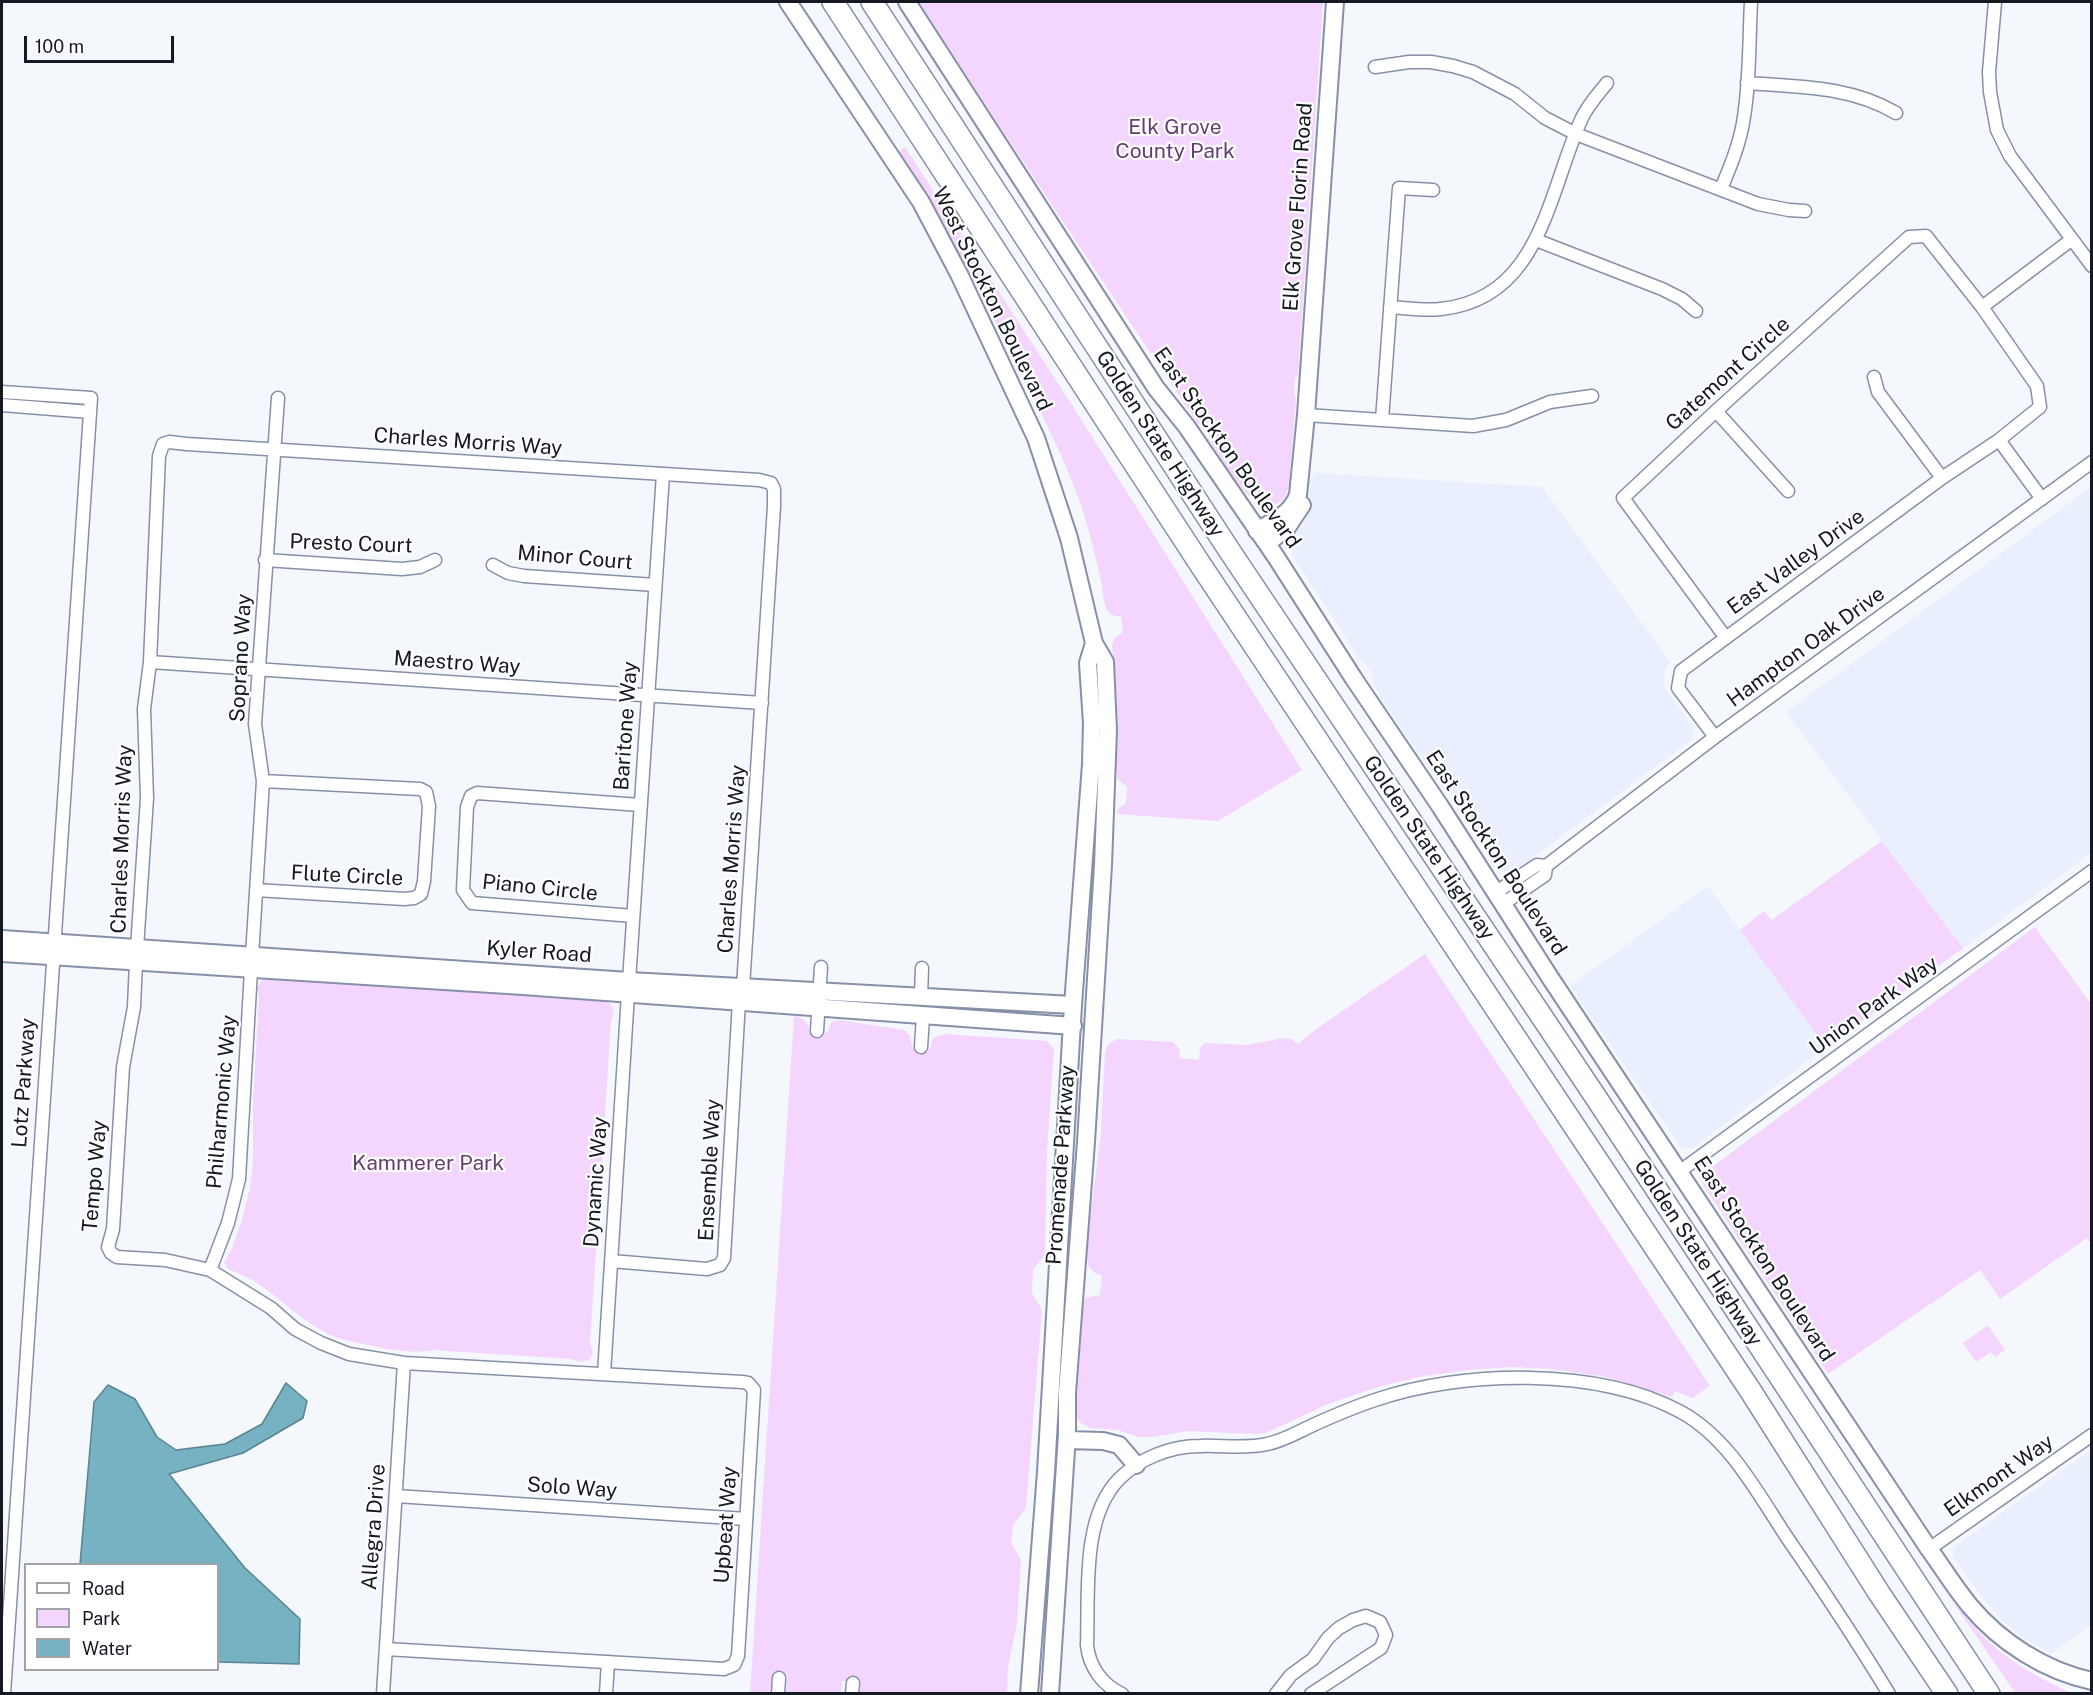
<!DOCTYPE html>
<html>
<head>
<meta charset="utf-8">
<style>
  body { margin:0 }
  #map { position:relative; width:2093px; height:1695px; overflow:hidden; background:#f4f7fc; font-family:"Public Sans",sans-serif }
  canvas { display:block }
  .frame { position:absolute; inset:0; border:3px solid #151922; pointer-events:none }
  .legend { position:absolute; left:24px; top:1563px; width:195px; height:108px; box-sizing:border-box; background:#fff; border:2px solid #a1a3a7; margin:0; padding:8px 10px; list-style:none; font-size:18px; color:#151922 }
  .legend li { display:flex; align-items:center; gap:12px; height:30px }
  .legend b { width:30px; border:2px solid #a1a3a7 }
  .scale { position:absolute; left:24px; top:36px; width:150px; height:27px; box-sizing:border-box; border:3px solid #151922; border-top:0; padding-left:8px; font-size:18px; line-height:21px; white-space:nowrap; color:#151922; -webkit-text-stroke:4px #fff; paint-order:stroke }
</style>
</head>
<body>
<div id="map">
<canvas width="2093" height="1695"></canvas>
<div class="frame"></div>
<ul class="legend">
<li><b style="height:8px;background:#fff"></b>Road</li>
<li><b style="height:16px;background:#f3d5fe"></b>Park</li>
<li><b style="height:16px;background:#76b2c1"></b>Water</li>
</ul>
<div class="scale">100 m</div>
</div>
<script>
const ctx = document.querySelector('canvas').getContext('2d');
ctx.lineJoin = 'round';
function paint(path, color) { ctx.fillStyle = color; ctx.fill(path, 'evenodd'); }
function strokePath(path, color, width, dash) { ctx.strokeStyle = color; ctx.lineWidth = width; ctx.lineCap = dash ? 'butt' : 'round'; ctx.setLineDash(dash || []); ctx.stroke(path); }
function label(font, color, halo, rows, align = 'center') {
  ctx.font = font + ' "Public Sans",sans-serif'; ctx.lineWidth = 4.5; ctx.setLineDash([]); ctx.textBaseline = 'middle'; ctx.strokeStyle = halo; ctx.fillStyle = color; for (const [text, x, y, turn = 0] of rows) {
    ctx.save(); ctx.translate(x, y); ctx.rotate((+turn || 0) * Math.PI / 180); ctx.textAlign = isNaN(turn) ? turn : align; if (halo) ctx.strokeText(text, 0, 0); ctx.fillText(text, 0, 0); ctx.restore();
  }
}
const built = new Path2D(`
  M 1316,473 L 1542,487 L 1671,663 L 1665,670 L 1664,683 L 1666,690 L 1692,725 L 1694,736 L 1689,742 L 1516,870 L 1510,873 L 1502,872 L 1497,867 L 1457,808 L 1458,805 L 1447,790 L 1443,789 L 1388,709 L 1373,683 L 1374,678 L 1365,662 L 1360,660 L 1292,555 L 1292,541 L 1305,521 L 1308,513 L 1310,479 Z
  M 2091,487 L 2091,853 L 1963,948 L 1786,712 Z
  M 1708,886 L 1826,1047 L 1694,1147 L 1685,1149 L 1680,1146 L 1570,986 Z
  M 2091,1450 L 2091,1624 L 2051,1654 L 2024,1638 L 2001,1620 L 1981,1596 L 1953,1557 L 1952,1552 L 1955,1546 Z`);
const green = new Path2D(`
  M 919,2 L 1323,2 L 1298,374 L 1295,378 L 1294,394 L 1296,399 L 1289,484 C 1287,494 1284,502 1273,505 C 1249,512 1222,458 1210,441 L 1211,436 L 1203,424 L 1198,424 L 1000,127 Z
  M 905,147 L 1072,405 L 1302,770 L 1218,821 L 1116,814 L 1119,808 L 1126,804 L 1127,787 L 1118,779 L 1116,772 L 1117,701 L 1112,645 L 1114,639 L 1123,632 L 1121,617 C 1115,616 1109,615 1106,608 C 1103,600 1103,590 1101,581 C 1094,548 1085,513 1072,481 C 1058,447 1042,415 1026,382 C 987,303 945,227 897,153 Z
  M 1882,841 L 1963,948 L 1826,1047 L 1740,930 L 1764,911 L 1772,920 Z
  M 2035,927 L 2091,1004 L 2091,1244 L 2087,1238 L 2000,1299 L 1980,1270 L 1828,1374 L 1704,1186 L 1702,1182 L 1704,1173 Z
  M 1425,954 L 1710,1386 L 1692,1398 L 1675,1391 L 1672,1397 L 1606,1377 L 1552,1369 L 1511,1367 L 1469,1370 L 1424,1376 L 1378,1387 L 1328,1404 L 1266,1433 L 1254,1434 L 1189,1431 L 1152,1437 L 1138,1437 L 1118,1430 L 1090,1428 L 1081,1423 L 1076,1416 L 1073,1406 L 1083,1304 L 1086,1298 L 1100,1295 L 1102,1275 L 1095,1273 L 1089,1267 L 1087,1258 L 1089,1226 L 1101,1133 L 1105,1053 C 1107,1044 1110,1042 1118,1039 L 1173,1042 L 1180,1050 L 1179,1058 L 1199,1060 L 1200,1048 L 1205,1043 L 1247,1045 L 1283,1038 L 1291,1039 L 1298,1044 L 1315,1030 Z
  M 264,979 L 602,1000 L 609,1003 L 614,1011 L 611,1021 L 590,1343 L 593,1353 L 589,1360 L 581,1362 L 571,1359 L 433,1350 C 413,1354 392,1350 373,1346 C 358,1343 343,1341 329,1334 C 301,1321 282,1299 257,1283 C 247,1276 238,1274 228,1269 L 224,1262 L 231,1251 L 242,1220 L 250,1188 L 253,1162 L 253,1101 L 259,997 L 257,988 L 261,981 Z
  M 794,1016 C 805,1019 808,1022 810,1032 L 828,1033 L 831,1022 L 839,1020 L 904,1030 L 910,1036 L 912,1047 L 930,1049 L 933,1038 L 944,1034 L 1047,1041 L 1054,1048 L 1047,1151 L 1045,1255 L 1033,1270 L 1032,1293 L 1042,1310 L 1026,1508 L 1013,1525 L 1011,1543 L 1021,1560 L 1017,1623 L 1008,1667 L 1007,1693 L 860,1693 L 861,1684 L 842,1681 L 841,1693 L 786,1693 L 787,1677 L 772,1676 L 770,1693 L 750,1694 Z
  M 1988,1325 L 2005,1350 L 1995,1357 L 1991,1352 L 1976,1362 L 1963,1343 Z
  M 1936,1577 C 1950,1595 1963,1616 1979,1632 C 2004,1659 2037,1677 2069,1692 L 2015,1693 Z`);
const water = new Path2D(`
  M 286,1383 L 307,1401 L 303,1418 L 243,1453 L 169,1474 L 245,1568 L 300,1619 L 299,1664 L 218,1662 L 218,1564 L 80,1564 L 94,1402 L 108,1385 L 135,1399 L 157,1437 L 176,1450 L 225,1444 L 262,1424 Z`);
const street = new Path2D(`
  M 1995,2 L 1989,72 L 1990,92 L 1997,130 L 2010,156 L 2092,266
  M 1375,67 L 1409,62 L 1431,62 L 1453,66 L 1473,72 L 1515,94 L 1545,118 L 1576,134 L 1758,204 L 1789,210 L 1805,211
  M 1747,83 C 1799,87 1850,86 1896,113
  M 1721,189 C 1730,167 1739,146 1743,123 C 1750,83 1749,41 1751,2
  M 1536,240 L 1662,289 L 1682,299 L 1696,311
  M 1390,307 C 1407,308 1424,311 1441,309 C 1540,299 1548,194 1581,120 C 1587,106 1598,94 1607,83
  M 1982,307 L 2071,240
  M 1874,377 L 1878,392 L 1942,478
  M 2,392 L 91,398 L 4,1694
  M 2,405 L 90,412
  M 1716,411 L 1788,491
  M 1306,415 L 1473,426 L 1506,420 L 1550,402 L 1592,396
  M 1382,420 L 1399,188 L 1433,190
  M 1999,440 L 2042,499
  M 265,560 L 402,569 L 420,567 L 435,560
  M 493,565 L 508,573 L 524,576 L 655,585
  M 150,662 L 762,703
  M 1715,737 L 1678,688 L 1681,671 L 1942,478 L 1999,440 L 2040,407 L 2037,386 L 1982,307 L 1926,236 L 1909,237 L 1716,411 L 1623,498 L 1726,638
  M 256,890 L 404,899 L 414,898 L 421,894 L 424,881 L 429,806 L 426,792 L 420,789 L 263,781
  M 1495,893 L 1537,865 L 1546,866
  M 1503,904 L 1545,875 L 1546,866 L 1715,737 L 2092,462
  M 633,916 L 472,903 L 463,890 L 467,807 L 471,796 L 477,793 L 640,805
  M 137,948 L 147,798 L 144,709 L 150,662 L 159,456 L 163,444 L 169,442 L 187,444 L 759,480 L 771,483 L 774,489 L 774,506 L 743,987
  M 252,956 L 263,781 L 255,724 L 278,398
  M 136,962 L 134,1007 L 123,1067 L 113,1229 L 108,1247 L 111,1253 L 117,1257 L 165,1260 L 210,1270 L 271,1308 L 295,1329 L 321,1343 L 349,1354 L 404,1363 L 742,1382 L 748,1383 L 754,1390 L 738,1656 L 734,1665 L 724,1669 L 386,1649
  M 629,981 L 663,474
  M 921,996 L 922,968
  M 817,1031 L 821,967
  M 921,1047 L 923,1017
  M 1679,1172 L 2092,871
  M 611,1261 L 707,1269 L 720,1265 L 724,1258 L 739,1001
  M 210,1270 L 228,1223 L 239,1179 L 251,970
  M 604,1374 L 628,994
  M 396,1496 L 746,1519
  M 1929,1549 L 2092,1435
  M 383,1694 L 404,1363
  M 606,1694 L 608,1662
  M 778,1694 L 779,1678
  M 852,1694 L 853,1683
  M 1122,1694 C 1102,1685 1089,1666 1087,1645 C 1089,1593 1081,1518 1119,1479 C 1140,1458 1171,1446 1200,1446 C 1222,1445 1245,1449 1267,1444 C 1283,1441 1298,1432 1313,1425 C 1333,1416 1354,1407 1375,1400 C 1463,1370 1598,1367 1681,1412 C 1730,1439 1758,1494 1788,1539 C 1823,1590 1857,1641 1889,1694
  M 1276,1694 L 1291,1675 L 1313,1659 L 1328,1638 L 1339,1628 L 1353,1620 L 1366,1616 L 1380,1622 L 1386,1635 L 1381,1648 L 1311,1694`);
const secondary = new Path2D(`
  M 788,2 L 921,202 L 959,274 L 1036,438 L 1069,538 L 1094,643 L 1105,662 L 1108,730 L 1103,865 L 1086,1142 L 1067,1393 L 1067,1434 L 1050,1694
  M 907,2 L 1156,388 L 1187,427 L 1276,557 L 1354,679 L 1440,806 L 1551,979 L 1929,1549 C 1943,1568 1955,1588 1970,1606 C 2000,1642 2045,1671 2092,1681
  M 1257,531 C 1274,521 1291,514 1298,495 L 1306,415 L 1335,2
  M 1267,543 L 1286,529 L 1302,505
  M 2,939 L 629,981 L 1073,1005
  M 2,953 L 523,986 L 1073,1026
  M 1067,1440 L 1103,1441 L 1119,1445 L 1136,1465
  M 1029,1694 L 1046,1472 L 1073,1005 L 1091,764 L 1092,723 L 1088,663 L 1094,643`);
const highway = new Path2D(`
  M 833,2 L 1202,567 L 1750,1390 L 1879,1593 L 1947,1694
  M 872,2 L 1229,550 L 1593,1093 L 1989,1694`);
const parkNames = [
  ["Elk Grove",1175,128],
  ["County Park",1175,152],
  ["Kammerer Park",428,1164]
];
const streetNames = [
  ["Elk Grove Florin Road",1298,207,-86],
  ["West Stockton Boulevard",992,299,64],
  ["Gatemont Circle",1728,374,-42],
  ["Charles Morris Way",468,442,4],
  ["Golden State Highway",1160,444,57],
  ["East Stockton Boulevard",1227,448,55],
  ["Presto Court",351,544,2],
  ["Minor Court",575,558,5],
  ["East Valley Drive",1796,562,-36],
  ["Hampton Oak Drive",1806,647,-36],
  ["Soprano Way",241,658,-87],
  ["Maestro Way",457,663,4],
  ["Baritone Way",626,726,-86],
  ["Charles Morris Way",122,839,-88],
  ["Golden State Highway",1429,848,56],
  ["East Stockton Boulevard",1496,853,57],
  ["Charles Morris Way",732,859,-86],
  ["Flute Circle",347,876,3],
  ["Piano Circle",540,888,6],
  ["Kyler Road",539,952,4],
  ["Union Park Way",1874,1006,-36],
  ["Lotz Parkway",24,1083,-86],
  ["Philharmonic Way",222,1102,-85],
  ["Promenade Parkway",1061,1165,-86],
  ["Ensemble Way",710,1170,-87],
  ["Tempo Way",95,1176,-85],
  ["Dynamic Way",596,1182,-86],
  ["Golden State Highway",1698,1253,57],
  ["East Stockton Boulevard",1764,1259,57],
  ["Elkmont Way",1999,1476,-35],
  ["Solo Way",572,1488,4],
  ["Upbeat Way",726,1525,-86],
  ["Allegra Drive",374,1527,-86]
];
paint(built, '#e9effd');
paint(green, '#f3d5fe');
paint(water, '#76b2c1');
strokePath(water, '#598491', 1.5);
strokePath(street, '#8690a8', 15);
strokePath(secondary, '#8690a8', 20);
strokePath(highway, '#8690a8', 24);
strokePath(street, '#fff', 12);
strokePath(secondary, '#fff', 16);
strokePath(highway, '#fff', 21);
label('21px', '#643d71', '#fff', parkNames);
label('21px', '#151922', '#fff', streetNames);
</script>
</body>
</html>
